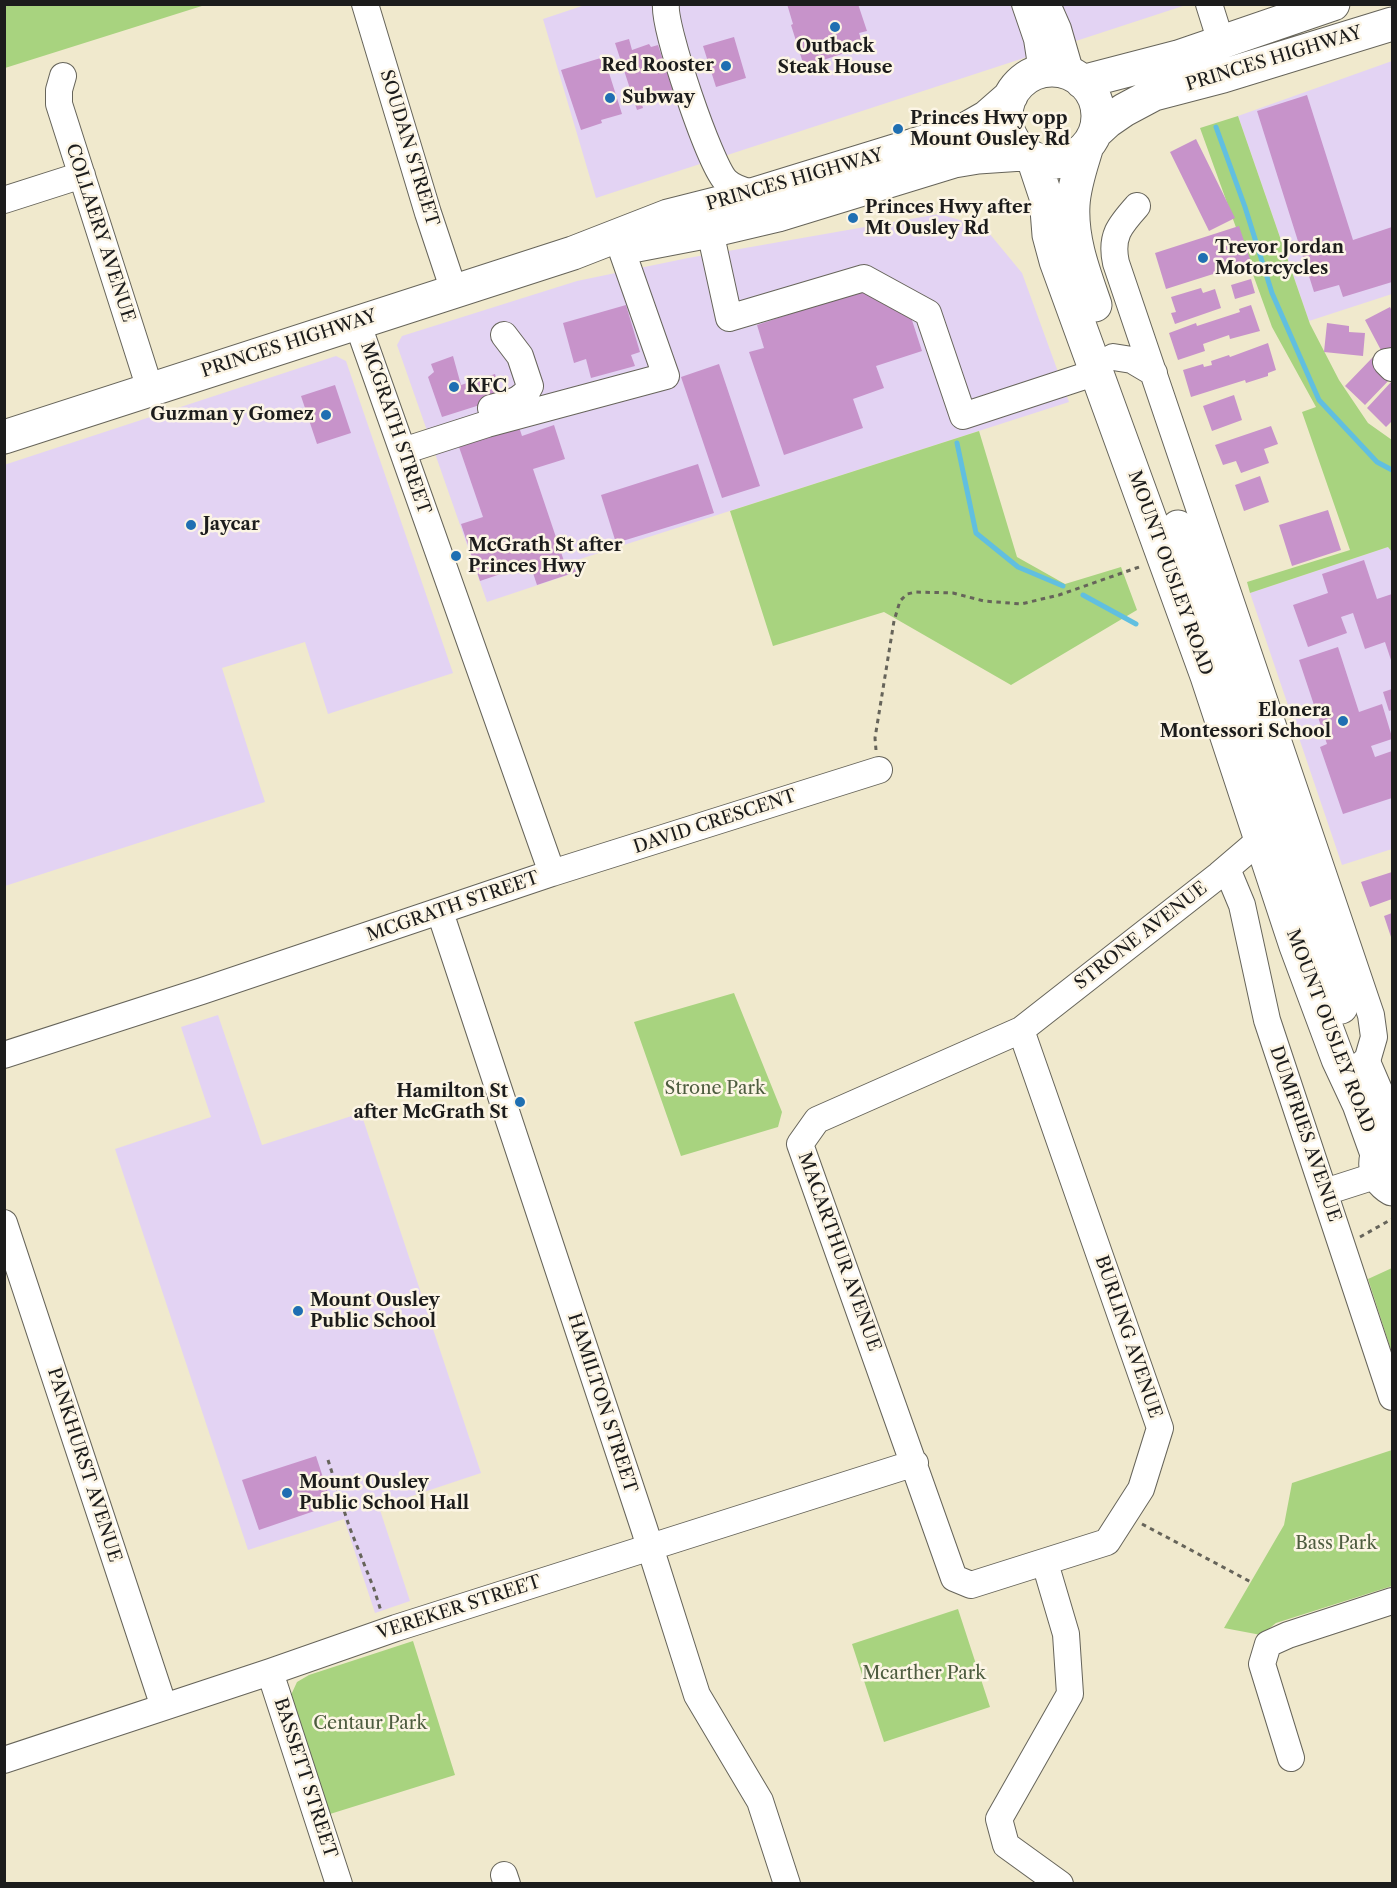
<!DOCTYPE html>
<html>
<head>
<meta charset="utf-8">
<style>
  body { margin:0 }
  #map { position:relative; width:1397px; height:1888px; overflow:hidden; background:#f0e9cd; font-family:"Libre Caslon Text",serif }
  canvas { display:block }
  .frame { position:absolute; inset:0; border:6px solid #1c1c1c; pointer-events:none }
</style>
</head>
<body>
<div id="map">
<canvas width="1397" height="1888"></canvas>
<div class="frame"></div>
</div>
<script>
const ctx = document.querySelector('canvas').getContext('2d');
ctx.lineJoin = 'round';
function paint(path, color) { ctx.fillStyle = color; ctx.fill(path, 'evenodd'); }
function strokePath(path, color, width, dash) { ctx.strokeStyle = color; ctx.lineWidth = width; ctx.lineCap = dash ? 'butt' : 'round'; ctx.setLineDash(dash || []); ctx.stroke(path); }
function label(font, color, halo, rows, align = 'center') {
  ctx.font = font + ' "Libre Caslon Text",serif'; ctx.lineWidth = 5; ctx.setLineDash([]); ctx.textBaseline = 'middle'; ctx.strokeStyle = halo; ctx.fillStyle = color; for (const [text, x, y, turn = 0] of rows) {
    ctx.save(); ctx.translate(x, y); ctx.rotate((+turn || 0) * Math.PI / 180); ctx.textAlign = isNaN(turn) ? turn : align; if (halo) ctx.strokeText(text, 0, 0); ctx.fillText(text, 0, 0); ctx.restore();
  }
}
const built = new Path2D(`
  M 588,4 L 1186,4 L 1186,5 L 596,198 L 543,19 Z
  M 1392,61 L 1392,294 L 1309,321 L 1238,116 Z
  M 939,214 L 984,227 L 1022,273 L 1069,402 L 574,561 L 577,572 L 487,602 L 397,345 L 402,336 L 577,281 L 688,258 Z
  M 336,356 L 346,361 L 453,673 L 328,714 L 305,642 L 222,668 L 265,802 L 5,886 L 4,465 Z
  M 1388,547 L 1392,552 L 1392,849 L 1342,865 L 1250,593 Z
  M 218,1015 L 262,1145 L 361,1113 L 481,1473 L 379,1507 L 410,1601 L 375,1613 L 344,1519 L 248,1550 L 115,1149 L 211,1117 L 181,1027 Z`);
const green = new Path2D(`
  M 5,4 L 205,4 L 205,5 L 5,68 Z
  M 1238,116 L 1310,324 L 1339,380 L 1368,423 L 1392,440 L 1392,552 L 1388,547 L 1250,593 L 1247,582 L 1350,550 L 1302,412 L 1316,407 L 1272,327 L 1200,128 Z
  M 979,431 L 1017,557 L 1065,584 L 1121,567 L 1137,610 L 1011,685 L 884,612 L 773,646 L 730,511 Z
  M 734,993 L 782,1112 L 778,1127 L 681,1156 L 634,1022 Z
  M 1392,1268 L 1392,1353 L 1368,1279 Z
  M 1392,1450 L 1392,1586 L 1276,1623 L 1261,1635 L 1224,1628 L 1284,1525 L 1292,1483 Z
  M 958,1609 L 990,1707 L 884,1742 L 852,1644 Z
  M 413,1641 L 455,1775 L 330,1814 L 291,1695 L 297,1682 L 309,1675 Z`);
const stream = new Path2D(`
  M 1216,127 L 1245,207 L 1272,293 L 1319,400 L 1377,462 L 1392,470
  M 957,443 L 976,533 L 1018,567 L 1063,586
  M 1083,595 L 1136,624`);
const building = new Path2D(`
  M 787,4 L 858,4 L 867,31 L 859,33 L 862,42 L 860,48 L 808,65 L 803,63 L 791,25 L 793,24 Z
  M 734,37 L 746,78 L 716,87 L 703,46 Z
  M 629,39 L 632,50 L 649,44 L 651,47 L 658,45 L 673,90 L 641,101 L 643,108 L 637,110 L 615,43 Z
  M 604,57 L 622,114 L 601,120 L 602,123 L 581,130 L 561,70 Z
  M 1307,95 L 1353,240 L 1392,227 L 1392,282 L 1343,297 L 1339,285 L 1314,292 L 1257,111 Z
  M 1196,139 L 1235,218 L 1209,231 L 1170,152 Z
  M 1239,226 L 1251,262 L 1166,289 L 1155,253 Z
  M 1251,279 L 1255,293 L 1235,299 L 1231,285 Z
  M 1201,288 L 1203,293 L 1215,289 L 1221,308 L 1175,324 L 1171,313 L 1176,312 L 1171,297 Z
  M 865,289 L 909,311 L 922,351 L 876,366 L 884,388 L 853,399 L 863,428 L 784,455 L 749,352 L 764,348 L 757,325 Z
  M 626,305 L 640,352 L 631,355 L 635,366 L 591,378 L 586,359 L 574,363 L 563,323 Z
  M 1251,305 L 1260,331 L 1230,339 L 1229,335 L 1203,344 L 1205,351 L 1178,360 L 1169,333 L 1196,323 L 1197,326 L 1240,312 L 1239,309 Z
  M 1390,307 L 1392,311 L 1392,349 L 1383,354 L 1365,320 Z
  M 1327,323 L 1349,326 L 1349,332 L 1365,333 L 1363,356 L 1324,352 Z
  M 1268,343 L 1276,370 L 1268,373 L 1268,376 L 1246,383 L 1245,380 L 1191,397 L 1183,370 L 1203,364 L 1204,367 L 1212,365 L 1211,361 L 1229,355 L 1230,357 Z
  M 453,356 L 461,385 L 495,374 L 502,398 L 442,417 L 428,377 L 434,372 L 431,364 Z
  M 1373,357 L 1392,377 L 1365,405 L 1345,386 Z
  M 719,364 L 760,486 L 722,498 L 681,377 Z
  M 1392,381 L 1392,421 L 1386,427 L 1367,408 Z
  M 335,385 L 351,433 L 317,444 L 301,396 Z
  M 1234,395 L 1242,420 L 1212,431 L 1203,406 Z
  M 554,425 L 565,459 L 533,469 L 565,564 L 572,562 L 576,572 L 537,585 L 530,564 L 480,581 L 461,524 L 483,517 L 459,447 L 519,427 L 522,436 Z
  M 1271,426 L 1278,444 L 1264,449 L 1269,463 L 1241,473 L 1236,461 L 1223,465 L 1215,445 Z
  M 698,464 L 714,513 L 616,543 L 601,495 Z
  M 1260,476 L 1269,502 L 1244,511 L 1235,485 Z
  M 1328,510 L 1341,550 L 1292,566 L 1279,525 Z
  M 1364,560 L 1377,599 L 1392,594 L 1392,663 L 1385,642 L 1365,649 L 1353,613 L 1341,617 L 1347,633 L 1308,647 L 1293,605 L 1328,593 L 1322,574 Z
  M 1338,647 L 1359,712 L 1382,704 L 1392,737 L 1392,739 L 1371,746 L 1375,757 L 1392,751 L 1392,798 L 1343,814 L 1320,747 L 1327,744 L 1299,660 Z
  M 1392,689 L 1392,710 L 1389,711 L 1383,692 Z
  M 1392,872 L 1392,899 L 1370,907 L 1361,882 Z
  M 1392,913 L 1392,940 L 1384,916 Z
  M 316,1456 L 332,1505 L 259,1530 L 242,1480 Z`);
const path = new Path2D(`
  M 876,750 L 875,738 L 894,621 L 900,601 L 907,594 L 916,592 L 953,593 L 984,601 L 1021,604 L 1059,595 L 1142,566
  M 1360,1237 L 1392,1219
  M 328,1460 L 349,1526 L 374,1589 L 381,1611
  M 1142,1524 L 1251,1582`);
const minor = new Path2D(`
  M 365,4 L 428,213 L 454,291
  M 666,4 C 663,27 710,165 726,181 C 734,189 745,191 755,194
  M 1025,4 L 1037,39 L 1042,71
  M 1047,4 L 1058,29 L 1071,74
  M 1209,4 L 1221,42
  M 63,76 L 59,90 L 59,104 L 150,389
  M 4,200 L 82,175
  M 1137,206 C 1120,225 1110,236 1116,263 L 1371,1015 L 1374,1037 L 1365,1068
  M 710,231 L 729,318 L 864,278 L 928,313 L 963,416 L 1097,372
  M 1113,357 L 1132,360 L 1154,373
  M 1392,361 L 1386,362 L 1392,368
  M 491,408 C 507,403 523,402 530,386 L 520,356 L 504,335
  M 403,451 L 487,424 L 666,376 L 621,248
  M 1227,869 L 1242,905 L 1267,1020 L 1392,1397
  M 552,873 L 879,770
  M 440,912 L 644,1528 L 697,1695 L 760,1801 L 787,1884
  M 1021,1030 L 1160,1428 L 1141,1489 L 1107,1542 L 971,1585 L 954,1578 L 800,1144 L 817,1120 L 1021,1030 L 1219,875 L 1260,840
  M 4,1055 L 202,991 L 552,873 L 357,322
  M 1325,1192 L 1378,1175
  M 4,1223 L 164,1707
  M 1045,1563 L 1066,1634 L 1070,1694 L 999,1819 L 1006,1845 L 1060,1884
  M 270,1672 L 339,1884
  M 1291,1758 L 1262,1664 L 1268,1644 L 1288,1635 L 1392,1601
  M 4,1760 L 270,1672 L 396,1628 L 915,1463
  M 504,1875 L 507,1884`);
const major = new Path2D(`
  M1006 116a46 46 0 1 1 92 0a46 46 0 1 1-92 0Z
  M 1082,82 L 1178,57 L 1333,4
  M 1095,133 L 1108,121 L 1124,110 L 1154,94 L 1223,76 L 1392,24
  M 1087,146 C 1081,166 1074,185 1073,205 C 1071,240 1084,273 1095,305
  M 1033,158 L 1046,197 L 1049,235 L 1056,261 L 1207,676 L 1296,946 L 1338,1059 L 1359,1104 L 1377,1154
  M 637,245 L 710,231 L 778,215 L 954,161 L 978,157 L 1023,154
  M 4,437 L 573,253 L 668,216 L 755,194 L 966,129 L 987,117 L 1011,96
  M 1178,527 L 1217,632 L 1341,1007
  M 1365,1066 L 1377,1094 L 1392,1117
  M 1391,1139 C 1370,1152 1371,1177 1392,1189`);
const markers = [
  [835,27,6,"#1f6fb2"],
  [726,66,6,"#1f6fb2"],
  [610,98,6,"#1f6fb2"],
  [898,129,6,"#1f6fb2"],
  [853,218,6,"#1f6fb2"],
  [1203,258,6,"#1f6fb2"],
  [454,387,6,"#1f6fb2"],
  [326,415,6,"#1f6fb2"],
  [191,525,6,"#1f6fb2"],
  [456,556,6,"#1f6fb2"],
  [1343,721,6,"#1f6fb2"],
  [520,1102,6,"#1f6fb2"],
  [298,1311,6,"#1f6fb2"],
  [287,1493,6,"#1f6fb2"]
];
const poiNames = [
  ["Outback",835,47,"center"],
  ["Steak House",835,68,"center"],
  ["Red Rooster",714,66,"right"],
  ["Subway",622,98],
  ["Princes Hwy opp",910,119],
  ["Mount Ousley Rd",910,140],
  ["Princes Hwy after",865,208],
  ["Mt Ousley Rd",865,229],
  ["Trevor Jordan",1215,248],
  ["Motorcycles",1215,269],
  ["KFC",466,387],
  ["Guzman y Gomez",314,415,"right"],
  ["Jaycar",203,525],
  ["McGrath St after",468,546],
  ["Princes Hwy",468,567],
  ["Elonera",1331,711,"right"],
  ["Montessori School",1331,732,"right"],
  ["Hamilton St",508,1092,"right"],
  ["after McGrath St",508,1113,"right"],
  ["Mount Ousley",310,1301],
  ["Public School",310,1322],
  ["Mount Ousley",299,1483],
  ["Public School Hall",299,1504]
];
const streetNames = [
  ["PRINCES HIGHWAY",1274,59,-17],
  ["SOUDAN STREET",409,148,73],
  ["PRINCES HIGHWAY",795,180,-16],
  ["COLLAERY AVENUE",100,233,72],
  ["PRINCES HIGHWAY",289,344,-18],
  ["MCGRATH STREET",395,428,71],
  ["MOUNT OUSLEY ROAD",1170,573,70],
  ["DAVID CRESCENT",715,822,-18],
  ["MCGRATH STREET",453,907,-19],
  ["STRONE AVENUE",1141,936,-38],
  ["MOUNT OUSLEY ROAD",1330,1031,69],
  ["DUMFRIES AVENUE",1305,1134,71],
  ["MACARTHUR AVENUE",839,1252,70],
  ["BURLING AVENUE",1128,1337,71],
  ["HAMILTON STREET",602,1403,72],
  ["PANKHURST AVENUE",84,1465,72],
  ["VEREKER STREET",459,1608,-18],
  ["BASSETT STREET",305,1778,72]
];
const parkNames = [
  ["Strone Park",715,1089],
  ["Bass Park",1336,1544],
  ["Mcarther Park",924,1674],
  ["Centaur Park",370,1724]
];
paint(built, '#e3d3f3');
paint(green, '#a8d37f');
strokePath(stream, '#61bfe0', 5);
paint(building, '#c793ca');
strokePath(minor, '#66645a', 28);
strokePath(major, '#66645a', 35);
strokePath(path, '#66645a', 3, [4.5, 4.5]);
strokePath(minor, '#fff', 26);
strokePath(major, '#fff', 33);
for (const [x, y, r, color] of markers) { const dot = new Path2D(); dot.arc(x, y, r, 0, 2 * Math.PI); ctx.fillStyle = color; ctx.fill(dot); strokePath(dot, '#fcf5e5', 2); }
label('bold 18px', '#1c1c1c', '#fcf5e5', poiNames, 'left');
label('18px', '#1c1c1c', '#fcf5e5', streetNames);
label('18px', '#4d5c3f', '#fcf5e5', parkNames);
</script>
</body>
</html>
